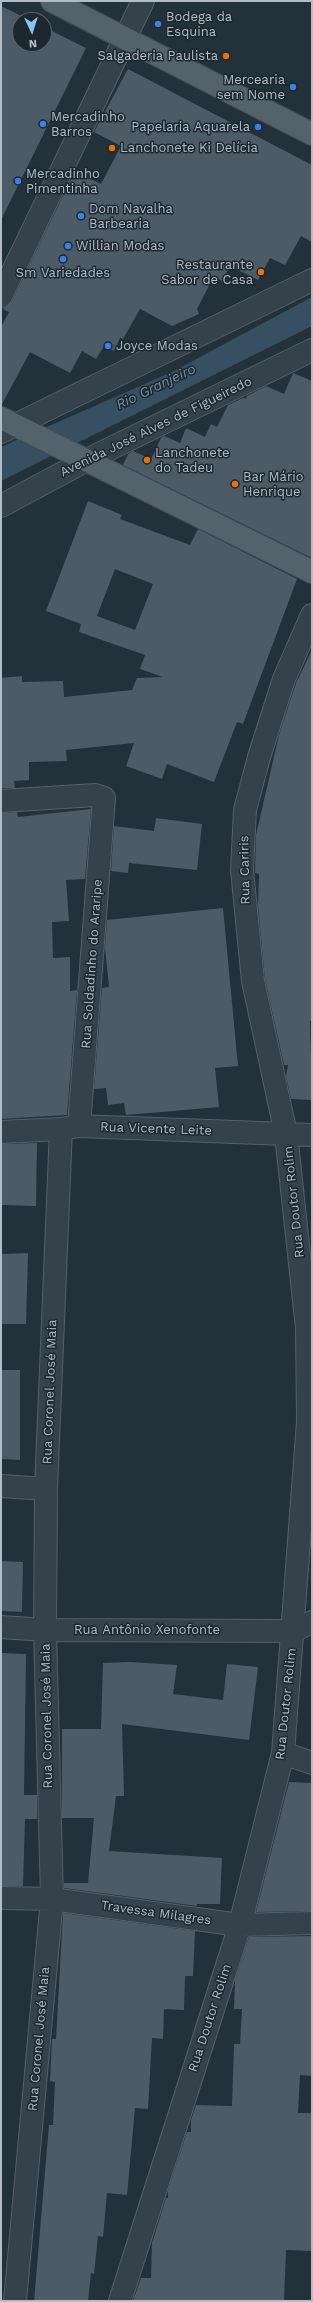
<!DOCTYPE html>
<html>
<head>
<meta charset="utf-8">
<style>
  body { margin:0 }
  #map { position:relative; width:313px; height:2302px; overflow:hidden; background:#23313a; font-family:"Work Sans",sans-serif }
  canvas { display:block }
  .frame { position:absolute; inset:0; border:2px solid #b2bdc6; pointer-events:none }
  .north { position:absolute; left:12px; top:12px; width:40px; height:40px; box-sizing:border-box; background:#1c272f; border:1px solid #58636b; border-radius:50%; rotate:176deg; font-size:11px; font-weight:700; line-height:16px; text-align:center; color:#b2bdc6 }
  .north::after { content:''; display:block; margin:auto; width:14px; height:18px; background:#88c5f5; clip-path:polygon(50% 0,100% 100%,50% 72%,0 100%) }
</style>
</head>
<body>
<div id="map">
<canvas width="313" height="2302"></canvas>
<div class="frame"></div>
<div class="north">N</div>
</div>
<script>
const ctx = document.querySelector('canvas').getContext('2d');
ctx.lineJoin = 'round';
function paint(path, color) { ctx.fillStyle = color; ctx.fill(path, 'evenodd'); }
function strokePath(path, color, width, dash) { ctx.strokeStyle = color; ctx.lineWidth = width; ctx.lineCap = dash ? 'butt' : 'round'; ctx.setLineDash(dash || []); ctx.stroke(path); }
function label(font, color, halo, rows, align = 'center') {
  ctx.font = font + ' "Work Sans",sans-serif'; ctx.lineWidth = 3; ctx.setLineDash([]); ctx.textBaseline = 'middle'; ctx.strokeStyle = halo; ctx.fillStyle = color; for (const [text, x, y, turn = 0] of rows) {
    ctx.save(); ctx.translate(x, y); ctx.rotate((+turn || 0) * Math.PI / 180); ctx.textAlign = isNaN(turn) ? turn : align; if (halo) ctx.strokeText(text, 0, 0); ctx.fillText(text, 0, 0); ctx.restore();
  }
}
const water = new Path2D(`
  M 312,297 L 312,326 L 1,481 L 1,447 L 172,372 Z`);
const building = new Path2D(`
  M 1,6 L 30,20 L 20,20 L 20,44 L 44,44 L 44,27 L 86,48 L 1,220 Z
  M 128,69 L 312,165 L 312,242 L 301,236 L 285,265 L 270,258 L 258,280 L 230,266 L 222,281 L 214,276 L 197,309 L 199,314 L 172,326 L 140,309 L 123,339 L 120,338 L 114,351 L 104,346 L 96,359 L 82,351 L 70,373 L 30,352 L 1,406 L 1,327 L 9,312 L 3,309 L 12,301 L 75,171 L 101,184 L 121,146 L 94,132 Z
  M 293,373 L 312,381 L 312,558 L 123,465 L 128,454 L 133,451 L 151,459 L 161,438 L 164,436 L 180,443 L 186,428 L 205,437 L 211,424 L 217,427 L 228,405 L 243,398 L 246,399 L 247,396 L 266,386 L 284,394 Z
  M 88,501 L 122,515 L 120,519 L 190,545 L 198,529 L 297,579 L 243,724 L 237,722 L 214,782 L 167,764 L 162,779 L 126,766 L 134,743 L 66,750 L 67,761 L 29,762 L 29,780 L 14,781 L 15,788 L 1,788 L 1,678 L 22,676 L 22,682 L 63,681 L 64,697 L 132,690 L 137,678 L 163,677 L 140,669 L 145,655 L 79,632 L 81,624 L 46,611 ZM 115,569 L 153,584 L 135,630 L 97,616 Z
  M 312,650 L 312,1021 L 310,1021 L 312,1100 L 291,1099 L 286,1076 L 288,1065 L 284,1065 L 265,979 L 258,906 L 259,874 L 255,873 L 255,870 L 256,835 L 279,735 L 296,683 Z
  M 91,809 L 85,879 L 66,880 L 69,921 L 52,922 L 53,958 L 70,957 L 70,991 L 77,990 L 67,1115 L 1,1119 L 1,813 L 17,812 L 18,817 Z
  M 156,818 L 202,824 L 197,870 L 129,863 L 128,873 L 111,871 L 114,826 L 154,831 Z
  M 223,908 L 238,1066 L 215,1068 L 219,1107 L 126,1115 L 124,1103 L 108,1105 L 106,1088 L 94,1089 L 102,988 L 109,987 L 105,947 L 107,920 Z
  M 37,1143 L 36,1206 L 1,1205 L 2,1144 Z
  M 28,1253 L 26,1324 L 1,1324 L 1,1254 Z
  M 1,1370 L 20,1370 L 20,1460 L 1,1459 Z
  M 1,1561 L 23,1562 L 22,1612 L 1,1611 Z
  M 1,1653 L 26,1654 L 24,1795 L 37,1795 L 37,1819 L 25,1819 L 23,1886 L 1,1886 Z
  M 130,1662 L 177,1665 L 173,1694 L 223,1700 L 227,1664 L 258,1667 L 249,1740 L 122,1724 L 124,1796 L 116,1796 L 109,1851 L 222,1858 L 220,1904 L 197,1904 L 197,1906 L 64,1888 L 64,1883 L 88,1883 L 94,1818 L 62,1818 L 62,1729 L 101,1729 L 103,1663 Z
  M 289,1782 L 312,1783 L 312,1911 L 256,1912 Z
  M 63,1913 L 195,1931 L 193,1976 L 185,1976 L 184,2010 L 164,2009 L 163,2039 L 152,2038 L 148,2109 L 135,2108 L 127,2195 L 107,2193 L 103,2237 L 98,2236 L 94,2274 L 91,2273 L 88,2301 L 34,2301 L 49,2125 L 53,2125 L 55,2082 L 50,2081 L 52,2039 L 56,2039 Z
  M 312,1936 L 312,2076 L 300,2075 L 298,2113 L 312,2113 L 312,2251 L 286,2250 L 284,2301 L 133,2301 L 141,2278 L 151,2278 L 152,2243 L 166,2198 L 168,2198 L 168,2190 L 187,2132 L 191,2132 L 191,2120 L 196,2105 L 232,2106 L 234,2044 L 240,2044 L 242,2009 L 234,2009 L 235,1980 L 249,1937 Z`);
const minor = new Path2D(`
  M 1,296 L 143,1
  M 1,432 L 312,280
  M 1,506 L 87,460 L 312,350
  M 1,801 L 95,795 L 104,798 L 79,1126
  M 1,1132 L 61,1129 L 79,1126 L 312,1135
  M 1,1486 L 46,1489
  M 1,1627 L 45,1630 L 293,1631 L 312,1622
  M 283,1753 L 312,1763
  M 1,1898 L 52,1899 L 240,1925 L 312,1923
  M 15,2301 L 52,1899 L 45,1630 L 46,1489 L 61,1129
  M 120,2301 L 240,1925 L 283,1753 L 308,1422 L 307,1328 L 286,1134 L 253,981 L 242,870 L 245,810 L 259,757 L 284,679 L 312,615`);
const major = new Path2D(`
  M 52,1 L 312,134
  M 1,418 L 312,572`);
const markers = [
  [158,24,4,"#3f7fe0"],
  [226,56,4,"#e8710a"],
  [293,87,4,"#3f7fe0"],
  [43,124,4,"#3f7fe0"],
  [258,127,4,"#3f7fe0"],
  [112,148,4,"#e8710a"],
  [18,181,4,"#3f7fe0"],
  [81,216,4,"#3f7fe0"],
  [68,246,4,"#3f7fe0"],
  [63,259,4,"#3f7fe0"],
  [261,272,4,"#e8710a"],
  [108,346,4,"#3f7fe0"],
  [147,460,4,"#e8710a"],
  [235,484,4,"#e8710a"]
];
const poiNames = [
  ["Bodega da",166,17],
  ["Esquina",166,32],
  ["Salgaderia Paulista",218,56,"right"],
  ["Mercearia",285,80,"right"],
  ["sem Nome",285,95,"right"],
  ["Mercadinho",51,117],
  ["Barros",51,132],
  ["Papelaria Aquarela",250,127,"right"],
  ["Lanchonete Ki Delícia",120,148],
  ["Mercadinho",26,174],
  ["Pimentinha",26,189],
  ["Dom Navalha",89,209],
  ["Barbearia",89,224],
  ["Willian Modas",76,246],
  ["Restaurante",253,265,"right"],
  ["Sabor de Casa",253,280,"right"],
  ["Sm Variedades",63,273,"center"],
  ["Joyce Modas",116,346],
  ["Lanchonete",155,453],
  ["do Tadeu",155,468],
  ["Bar Mário",243,477],
  ["Henrique",243,492]
];
const streetNames = [
  ["Avenida José Alves de Figueiredo",156,427,-26],
  ["Rua Cariris",245,870,-91],
  ["Rua Soldadinho do Araripe",92,964,-86],
  ["Rua Vicente Leite",156,1129,2],
  ["Rua Doutor Rolim",294,1202,-96],
  ["Rua Coronel José Maia",50,1392,-88],
  ["Rua Antônio Xenofonte",147,1630],
  ["Rua Doutor Rolim",286,1704,-84],
  ["Rua Coronel José Maia",47,1716,-91],
  ["Travessa Milagres",156,1913,8],
  ["Rua Doutor Rolim",210,2018,-72],
  ["Rua Coronel José Maia",39,2039,-85]
];
const waterNames = [
  ["Rio Granjeiro",156,387,-26]
];
paint(water, '#375061');
paint(building, '#4c5b65');
strokePath(minor, '#556068', 24);
strokePath(major, '#434e56', 24);
strokePath(minor, '#36424b', 22);
strokePath(major, '#54626b', 22);
for (const [x, y, r, color] of markers) { const dot = new Path2D(); dot.arc(x, y, r, 0, 2 * Math.PI); ctx.fillStyle = color; ctx.fill(dot); strokePath(dot, '#1c272f', 1.5); }
label('13px', '#b2bdc6', '#1c272f', poiNames, 'left');
label('13px', '#b2bdc6', '#1c272f', streetNames);
label('italic 14px', '#7294aa', '#1c272f', waterNames);
</script>
</body>
</html>
